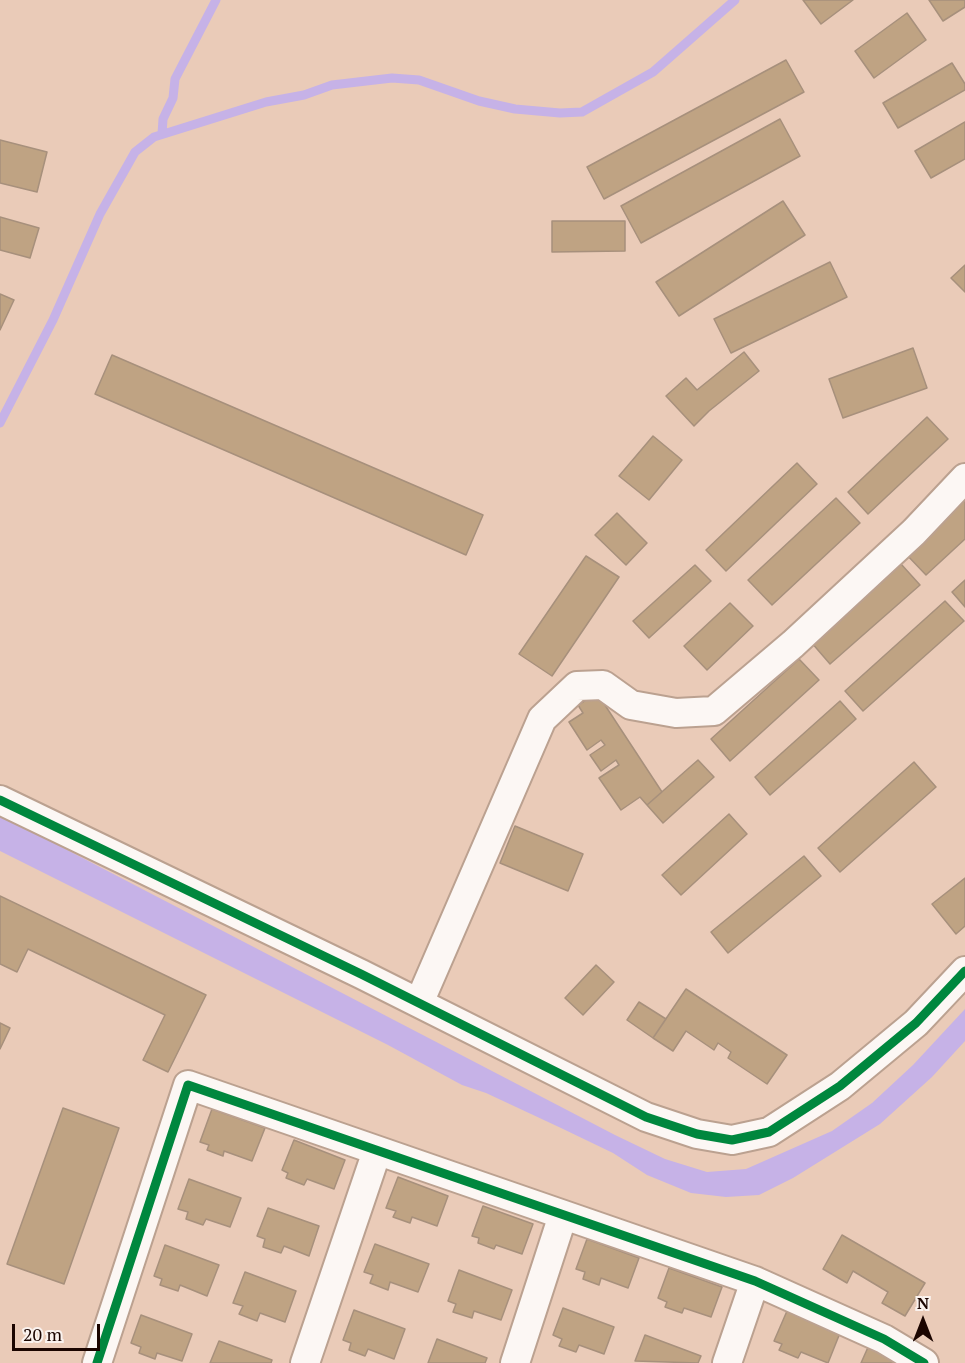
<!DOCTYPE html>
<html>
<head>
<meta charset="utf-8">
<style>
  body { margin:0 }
  #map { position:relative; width:965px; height:1363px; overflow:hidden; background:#eacbb8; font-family:"PT Serif",serif }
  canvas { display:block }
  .north { position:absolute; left:893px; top:1291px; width:60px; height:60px; -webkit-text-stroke:4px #faf2ee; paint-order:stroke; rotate:0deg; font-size:16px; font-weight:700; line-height:24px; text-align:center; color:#1b0500 }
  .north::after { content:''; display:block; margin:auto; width:21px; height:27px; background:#1b0500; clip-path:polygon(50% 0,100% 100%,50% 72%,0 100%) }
  .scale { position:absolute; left:12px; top:1324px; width:88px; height:27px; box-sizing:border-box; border:3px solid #1b0500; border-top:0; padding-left:8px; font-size:18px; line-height:21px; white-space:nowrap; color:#1b0500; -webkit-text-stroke:4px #faf2ee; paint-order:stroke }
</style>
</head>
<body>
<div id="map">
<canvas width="965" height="1363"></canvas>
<div class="north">N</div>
<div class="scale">20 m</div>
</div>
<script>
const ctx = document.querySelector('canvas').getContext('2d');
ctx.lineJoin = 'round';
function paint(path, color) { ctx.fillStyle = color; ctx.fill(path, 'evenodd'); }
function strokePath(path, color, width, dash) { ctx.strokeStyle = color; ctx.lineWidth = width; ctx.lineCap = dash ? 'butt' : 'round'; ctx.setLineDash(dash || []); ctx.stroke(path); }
const water = new Path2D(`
  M 0,815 L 615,1135 L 665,1159 L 707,1172 L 746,1169 L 832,1131 L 872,1103 L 913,1065 L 965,1009 L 965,1041 L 932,1077 L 880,1124 L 793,1178 L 759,1195 L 726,1197 L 691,1193 L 647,1175 L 613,1153 L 561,1128 L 486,1093 L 462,1085 L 388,1045 L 0,851 Z`);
const stream = new Path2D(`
  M 162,134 L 163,119 L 173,98 L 175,79 L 216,0
  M 0,423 L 53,320 L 100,214 L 135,152 L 154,137 L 266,102 L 304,95 L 332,85 L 392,78 L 419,80 L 479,101 L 515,109 L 560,113 L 582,112 L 653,72 L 735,0`);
const building = new Path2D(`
  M 803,0 L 853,0 L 821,24 Z
  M 929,0 L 965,0 L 965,7 L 943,21 Z
  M 907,13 L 926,40 L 874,78 L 855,51 Z
  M 786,60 L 804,92 L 604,199 L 587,167 Z
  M 952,63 L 965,84 L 965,90 L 898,128 L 883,103 Z
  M 780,119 L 800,156 L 641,243 L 621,206 Z
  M 965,122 L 965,159 L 931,178 L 915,151 Z
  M 0,140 L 47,152 L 37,192 L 0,183 Z
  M 783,201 L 805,235 L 679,316 L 656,282 Z
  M 0,217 L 39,228 L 30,258 L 0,250 Z
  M 552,221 L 625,221 L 625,251 L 552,252 Z
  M 830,262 L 847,297 L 731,353 L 714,319 Z
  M 965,265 L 965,292 L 951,278 Z
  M 0,294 L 14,300 L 0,330 Z
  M 913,348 L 927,388 L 843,418 L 829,379 Z
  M 744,352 L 759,371 L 709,411 L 694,426 L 666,396 L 686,378 L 697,390 Z
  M 112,355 L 483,515 L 466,555 L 95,394 Z
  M 927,417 L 948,439 L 868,514 L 848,492 Z
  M 653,436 L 682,460 L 649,500 L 619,476 Z
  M 797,463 L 817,484 L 726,571 L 706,550 Z
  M 965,497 L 965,539 L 926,575 L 905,553 Z
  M 836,498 L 860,523 L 772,605 L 748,580 Z
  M 617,513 L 647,543 L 626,565 L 595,535 Z
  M 586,556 L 619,577 L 552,676 L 519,654 Z
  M 901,564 L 920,585 L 830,664 L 811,642 Z
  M 695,565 L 711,581 L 649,638 L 633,621 Z
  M 965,580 L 965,607 L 952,592 Z
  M 945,601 L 964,621 L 863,711 L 845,691 Z
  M 730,603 L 753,626 L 707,670 L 684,646 Z
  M 799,659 L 819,680 L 730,761 L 711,739 Z
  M 597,693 L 662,792 L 647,805 L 640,797 L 621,810 L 599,778 L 619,765 L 616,760 L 601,771 L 590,755 L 605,745 L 601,740 L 587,750 L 569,722 L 583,713 L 578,705 Z
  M 840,701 L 856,719 L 770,795 L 755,777 Z
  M 698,760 L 714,777 L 663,823 L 647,805 Z
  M 914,762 L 936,787 L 840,872 L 818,848 Z
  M 729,814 L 747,834 L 681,895 L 662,875 Z
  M 515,826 L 583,854 L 568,891 L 500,863 Z
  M 804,856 L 821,876 L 728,953 L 711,932 Z
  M 965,878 L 965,926 L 956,934 L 932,904 Z
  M 0,896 L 206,995 L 168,1072 L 143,1060 L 165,1015 L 28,949 L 17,972 L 0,964 Z
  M 596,965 L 614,982 L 583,1015 L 565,998 Z
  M 686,989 L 787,1055 L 767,1084 L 728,1058 L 731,1052 L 718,1043 L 714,1050 L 686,1031 L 673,1051 L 653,1038 Z
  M 639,1002 L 666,1019 L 653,1038 L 627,1020 Z
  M 0,1023 L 10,1028 L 0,1049 Z
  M 63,1108 L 119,1128 L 64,1284 L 7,1264 Z
  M 212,1109 L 265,1128 L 252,1161 L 224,1151 L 223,1156 L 207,1150 L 209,1145 L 200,1142 Z
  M 294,1140 L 345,1160 L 334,1189 L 307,1179 L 304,1185 L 286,1178 L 288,1173 L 282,1170 Z
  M 398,1177 L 448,1196 L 437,1226 L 412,1217 L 410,1223 L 393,1217 L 396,1211 L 386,1208 Z
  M 189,1179 L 241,1198 L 230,1227 L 206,1219 L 203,1225 L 186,1219 L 188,1212 L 178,1209 Z
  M 483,1206 L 533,1224 L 522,1254 L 496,1245 L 494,1249 L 478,1243 L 479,1238 L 472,1236 Z
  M 268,1208 L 319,1226 L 309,1256 L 284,1246 L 281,1253 L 263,1247 L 265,1239 L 257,1236 Z
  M 842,1235 L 925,1283 L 905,1316 L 882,1303 L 888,1292 L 853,1271 L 847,1283 L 823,1269 Z
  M 587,1239 L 639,1258 L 628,1288 L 601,1278 L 599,1285 L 583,1279 L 585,1272 L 576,1269 Z
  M 375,1244 L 429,1264 L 418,1292 L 390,1282 L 388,1290 L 370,1283 L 373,1275 L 364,1272 Z
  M 165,1245 L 219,1265 L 207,1296 L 180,1285 L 178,1291 L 160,1285 L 162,1279 L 154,1276 Z
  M 669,1268 L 722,1287 L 711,1317 L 684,1308 L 682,1313 L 665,1307 L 667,1302 L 658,1298 Z
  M 459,1270 L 512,1290 L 501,1320 L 474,1311 L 472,1318 L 453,1312 L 456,1304 L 448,1301 Z
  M 245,1272 L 296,1291 L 285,1322 L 260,1313 L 257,1321 L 239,1314 L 243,1306 L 233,1303 Z
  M 563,1308 L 614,1327 L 604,1354 L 579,1345 L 576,1352 L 559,1346 L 562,1339 L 553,1335 Z
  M 354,1310 L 405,1329 L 394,1359 L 368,1349 L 365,1356 L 349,1350 L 351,1343 L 343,1340 Z
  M 787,1311 L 840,1333 L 828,1363 L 801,1352 L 798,1358 L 779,1350 L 782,1344 L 774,1341 Z
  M 141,1315 L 192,1334 L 182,1361 L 157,1353 L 155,1359 L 139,1353 L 141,1347 L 131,1343 Z
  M 645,1335 L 701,1356 L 698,1363 L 635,1361 Z
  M 437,1339 L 487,1358 L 485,1363 L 428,1363 Z
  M 219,1341 L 272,1360 L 271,1363 L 210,1363 Z
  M 869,1345 L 910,1363 L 861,1363 Z`);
const street = new Path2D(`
  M 0,800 L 361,974 L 646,1117 L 697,1134 L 732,1140 L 769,1132 L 840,1086 L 916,1023 L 965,971
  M 419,1003 L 542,719 L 577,686 L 603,685 L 631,705 L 676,713 L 714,711 L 793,644 L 914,532 L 965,478
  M 97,1363 L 188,1085 L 755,1281 L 884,1339 L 924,1363
  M 305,1363 L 377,1151
  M 515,1363 L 563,1215
  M 727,1363 L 755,1281`);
const cycleway = new Path2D(`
  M 0,800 L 361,974 L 646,1117 L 697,1134 L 732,1140 L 769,1132 L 840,1086 L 916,1023 L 965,971
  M 97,1363 L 188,1085 L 755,1281 L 884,1339 L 924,1363`);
paint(water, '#c6b2e7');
strokePath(stream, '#c6b2e7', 9);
paint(building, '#bfa383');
strokePath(building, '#a7907c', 1.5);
strokePath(street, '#bba190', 32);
strokePath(street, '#fcf7f4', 28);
strokePath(cycleway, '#00873e', 9);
</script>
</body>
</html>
